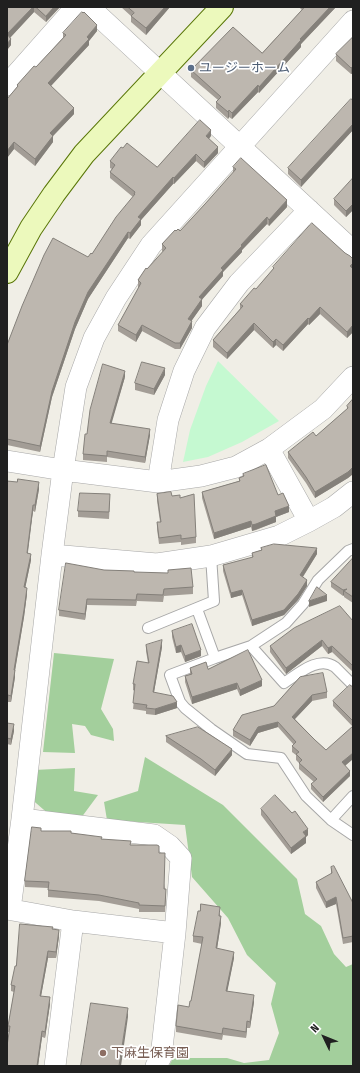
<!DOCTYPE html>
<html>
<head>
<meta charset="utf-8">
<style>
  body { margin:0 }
  #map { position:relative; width:360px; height:1073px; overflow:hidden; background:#f0eee6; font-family:"Fira Sans Condensed",sans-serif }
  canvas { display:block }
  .frame { position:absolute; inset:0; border:8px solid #202020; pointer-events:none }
  .north { position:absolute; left:304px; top:1017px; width:40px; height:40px; -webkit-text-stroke:3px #fff; paint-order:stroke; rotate:313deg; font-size:11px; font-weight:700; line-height:16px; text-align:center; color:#202020 }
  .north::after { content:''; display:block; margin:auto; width:14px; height:18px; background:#202020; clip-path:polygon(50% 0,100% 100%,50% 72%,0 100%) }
</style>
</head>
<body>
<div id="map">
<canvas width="360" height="1073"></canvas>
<div class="frame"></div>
<div class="north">N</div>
</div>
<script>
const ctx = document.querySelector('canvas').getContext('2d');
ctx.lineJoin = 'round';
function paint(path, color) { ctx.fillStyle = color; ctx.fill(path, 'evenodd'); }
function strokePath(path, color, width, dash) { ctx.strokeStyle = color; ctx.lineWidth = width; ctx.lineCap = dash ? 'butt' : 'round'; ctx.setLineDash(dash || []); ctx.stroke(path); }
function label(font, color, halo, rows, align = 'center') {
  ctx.font = font + ' "Fira Sans Condensed","Noto Sans JP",sans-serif'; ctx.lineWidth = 3.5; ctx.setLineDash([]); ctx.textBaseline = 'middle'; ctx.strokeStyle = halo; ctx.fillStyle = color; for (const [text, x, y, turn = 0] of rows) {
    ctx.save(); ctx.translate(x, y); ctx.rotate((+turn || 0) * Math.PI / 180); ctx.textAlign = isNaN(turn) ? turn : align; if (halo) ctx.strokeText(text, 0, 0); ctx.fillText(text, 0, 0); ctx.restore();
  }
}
const forest = new Path2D(`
  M 54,653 L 114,659 L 101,709 L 113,729 L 114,741 L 91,735 L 85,726 L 72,724 L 75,753 L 43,752 Z
  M 145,757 L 223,805 L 297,879 L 305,914 L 321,926 L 334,954 L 346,967 L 353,964 L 353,1066 L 169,1066 L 173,1058 L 227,1058 L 244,1063 L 269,1060 L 279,1033 L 271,1004 L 276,983 L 247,955 L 228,918 L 192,877 L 185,825 L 107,820 L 104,802 L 138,791 Z
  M 75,768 L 74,791 L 98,795 L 81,818 L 51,816 L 29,797 L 34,770 Z`);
const park = new Path2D(`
  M 218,361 L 279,421 L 242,442 L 208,457 L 183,462 L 190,430 L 206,386 Z`);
const lane = new Path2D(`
  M 353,549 L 348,551 L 318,580 L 303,604 L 286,623 L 251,646 L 284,683 C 298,674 319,655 335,667 C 341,673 347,679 353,685
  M 197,609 L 215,658
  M 148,628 L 214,601 L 211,556
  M 251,646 L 215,658 L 170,675 L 180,702 L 185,708 L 211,729 L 247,754 L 281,758 L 306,796 L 331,820 L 353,835
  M 331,820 L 353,796`);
const street = new Path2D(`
  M 89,7 L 353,251
  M 7,85 L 76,7
  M 269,449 L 309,521
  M 7,461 L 63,470 L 158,482 L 201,476 L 236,467 L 269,449 L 323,409 L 353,377
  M 158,482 L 168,420 L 184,371 L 205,328 L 239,283 L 309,210
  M 52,555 L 157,564 L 211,556 L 279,536 L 309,521 L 334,507 L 353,492
  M 22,819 L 154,835 L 170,846 L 181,858 L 175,933 L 161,1057 L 156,1066
  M 7,909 L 73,921 L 175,933
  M 10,909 L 22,819 L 52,555 L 63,470 L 76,387 L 94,338 L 116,298 L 151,245 L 353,21
  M 55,1066 L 73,921`);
const secondary = new Path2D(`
  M 7,272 L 31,228 L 54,194 L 84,154 L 222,7`);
const wall = new Path2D(`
  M 7,7 L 60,7 L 46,22 L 34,12 L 10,38 L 11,45 L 7,50 Z
  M 121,7 L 170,7 L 146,35 L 131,22 L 131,16 Z
  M 299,7 L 336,7 L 301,44 L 301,47 L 259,93 L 258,92 L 232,119 L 229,117 L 228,119 L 216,108 L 216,102 L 218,100 L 191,77 L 191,70 L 262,53 L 302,10 Z
  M 97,31 L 89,41 L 89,45 L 51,86 L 74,114 L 53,136 L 53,142 L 35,166 L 14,149 L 7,158 L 7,99 L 17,87 L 17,85 L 36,67 L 63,38 L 63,33 Z
  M 353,37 L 353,73 L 351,74 L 336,61 L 336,54 Z
  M 353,100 L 353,130 L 301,187 L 288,174 L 288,168 Z
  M 211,136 L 209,139 L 218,153 L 204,168 L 196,161 L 174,184 L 173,184 L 141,220 L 141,225 L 130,239 L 128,238 L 88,299 L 75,329 L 52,397 L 40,452 L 7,445 L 7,345 L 92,254 L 133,197 L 110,178 L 110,172 L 112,169 L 110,168 L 110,161 L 157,167 Z
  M 233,167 L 287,207 L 269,226 L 267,224 L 242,250 L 242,252 L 223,272 L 223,276 L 202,299 L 202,306 L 191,321 L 192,328 L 180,349 L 175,349 L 142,331 L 136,342 L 118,331 L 118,325 L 139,287 L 138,287 L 138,280 L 147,269 L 163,252 L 162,251 L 162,244 L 176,231 L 180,231 L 205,204 L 233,173 Z
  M 353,178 L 353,210 L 346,217 L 334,205 L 334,199 Z
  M 273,267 L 353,269 L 353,332 L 347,338 L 320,314 L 309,325 L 308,324 L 283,351 L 276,345 L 273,348 L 254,330 L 227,359 L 213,347 L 213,340 L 240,309 L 240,304 L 256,289 L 273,269 Z
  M 165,375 L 154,395 L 135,390 L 135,383 Z
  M 125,377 L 111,423 L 150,435 L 145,463 L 107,457 L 107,462 L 83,460 L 83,454 L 87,434 Z
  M 353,399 L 353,474 L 348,478 L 315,498 L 306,483 L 288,458 L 288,452 L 316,436 L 347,409 L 347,406 Z
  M 243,474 L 278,495 L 289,512 L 276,517 L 276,522 L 256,530 L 252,531 L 251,527 L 214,539 L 202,498 L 202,492 L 239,481 L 239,478 L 243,477 Z
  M 7,481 L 39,489 L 35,512 L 33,511 L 27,553 L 31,560 L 25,588 L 27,594 L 24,617 L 15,670 L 15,677 L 11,702 L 8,702 L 7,709 Z
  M 157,494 L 180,498 L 196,537 L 196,543 L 181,545 L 181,542 L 159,544 L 157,529 L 157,522 L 160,522 L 157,501 Z
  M 110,501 L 109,519 L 78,517 L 78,511 Z
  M 261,548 L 317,554 L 303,577 L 307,586 L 298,600 L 284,615 L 252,626 L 242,595 L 231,598 L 223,571 L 223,565 L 252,558 L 252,553 L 261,550 Z
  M 353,558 L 353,603 L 344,597 L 344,595 L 343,596 L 331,587 L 331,582 Z
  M 104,570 L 134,572 L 193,587 L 193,594 L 164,596 L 163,602 L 137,601 L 136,606 L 87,605 L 85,620 L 59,616 L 59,610 Z
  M 353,621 L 353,672 L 332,652 L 328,654 L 322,646 L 286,674 L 270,652 L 270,646 Z
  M 172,631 L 201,656 L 185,662 L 181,652 L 176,653 L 172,637 Z
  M 146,645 L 162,647 L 154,692 L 177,708 L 155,715 L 146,714 L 146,711 L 133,709 L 135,691 L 133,690 L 133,684 L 148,663 L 146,651 Z
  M 190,668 L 208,669 L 262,686 L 240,696 L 237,689 L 192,704 L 185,682 L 185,676 L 190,674 Z
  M 300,677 L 327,692 L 327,698 L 312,701 L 295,719 L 315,740 L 326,750 L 353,727 L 333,706 L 333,701 L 353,687 L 353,759 L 345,766 L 350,776 L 323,802 L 311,789 L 311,784 L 314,782 L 299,769 L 299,763 L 296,760 L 296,755 L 292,752 L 292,746 L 294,745 L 278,727 L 258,733 L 250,746 L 233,736 L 233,730 L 274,706 Z
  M 7,723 L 14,731 L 11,745 L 7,744 Z
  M 166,736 L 232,755 L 215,776 L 201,766 L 166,742 Z
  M 261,809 L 308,835 L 306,837 L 306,843 L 291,854 L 267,823 L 261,815 Z
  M 41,831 L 71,833 L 102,839 L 131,845 L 159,853 L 166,895 L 165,912 L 139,912 L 139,909 L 99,901 L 48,897 L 48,888 L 25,887 L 25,881 Z
  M 331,867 L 353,903 L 353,942 L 343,944 L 336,904 L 326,908 L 316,888 L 316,882 L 331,874 Z
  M 220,913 L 220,916 L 221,923 L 217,949 L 234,958 L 227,991 L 254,1002 L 250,1028 L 247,1028 L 246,1038 L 223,1035 L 222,1040 L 176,1032 L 176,1026 L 189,1007 L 191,1001 L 202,944 L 193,942 L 193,936 Z
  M 53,929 L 59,936 L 56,958 L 48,958 L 41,996 L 50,1004 L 45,1038 L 42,1037 L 38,1066 L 7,1066 L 9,1032 L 8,1032 L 8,1026 L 14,992 L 11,991 L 11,985 L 16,966 Z`);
const shadedWall = new Path2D(`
  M 33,7 L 34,7 L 34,12 L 7,41 L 7,34 Z
  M 54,7 L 60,7 L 46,22 L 46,16 Z
  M 165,7 L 170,7 L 146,35 L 146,28 Z
  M 330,7 L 336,7 L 301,44 L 301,47 L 259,93 L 259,87 L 300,39 Z
  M 97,25 L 97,31 L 89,41 L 89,45 L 48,89 L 48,83 Z
  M 11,39 L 11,45 L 7,50 L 7,44 Z
  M 353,66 L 353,73 L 351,74 L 351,68 Z
  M 258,85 L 258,92 L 232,119 L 232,113 Z
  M 74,108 L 74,114 L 53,136 L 53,142 L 35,166 L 35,159 L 50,133 Z
  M 229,110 L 229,117 L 228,119 L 228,112 Z
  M 353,124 L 353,130 L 301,187 L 301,180 Z
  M 211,130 L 211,136 L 206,142 L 206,136 Z
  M 14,142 L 14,149 L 7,158 L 7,151 Z
  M 218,147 L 218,153 L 204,168 L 204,162 Z
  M 196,154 L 196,161 L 174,184 L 174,178 Z
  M 173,177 L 173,184 L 141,220 L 141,225 L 130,239 L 130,233 L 138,217 Z
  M 287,200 L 287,207 L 269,226 L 269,220 Z
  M 353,204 L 353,210 L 346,217 L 346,211 Z
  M 267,217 L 267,224 L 242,250 L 242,252 L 223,272 L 223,276 L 199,303 L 199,297 L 221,268 L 241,245 Z
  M 128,232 L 128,238 L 88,299 L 75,329 L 52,397 L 40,452 L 40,446 L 52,391 L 75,322 L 88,292 Z
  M 353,263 L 353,269 L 350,273 L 350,266 Z
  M 202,299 L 202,306 L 188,326 L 188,319 Z
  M 320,307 L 320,314 L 309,325 L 309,319 Z
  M 308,318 L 308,324 L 283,351 L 283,345 Z
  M 192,321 L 192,328 L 180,349 L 180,343 Z
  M 254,323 L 254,330 L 227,359 L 227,353 Z
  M 142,325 L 142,331 L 136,342 L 136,335 Z
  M 353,325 L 353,332 L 347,338 L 347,332 Z
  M 276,339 L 276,345 L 273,348 L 273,342 Z
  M 165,368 L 165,375 L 154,395 L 154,389 Z
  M 125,371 L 125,377 L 110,429 L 110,423 Z
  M 150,429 L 150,435 L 145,463 L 145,457 Z
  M 353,467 L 353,474 L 348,478 L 315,498 L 315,492 Z
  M 39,482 L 39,489 L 35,512 L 35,505 Z
  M 33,505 L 33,511 L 27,560 L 27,553 Z
  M 289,506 L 289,512 L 276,517 L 276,522 L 252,531 L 252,525 L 275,511 Z
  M 251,521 L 251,527 L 214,539 L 214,533 Z
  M 317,548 L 317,554 L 300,581 L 300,575 Z
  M 31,554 L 31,560 L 24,594 L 24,587 Z
  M 307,580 L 307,586 L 298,600 L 284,615 L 252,626 L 252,620 Z
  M 27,588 L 27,594 L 24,617 L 14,677 L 14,670 Z
  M 347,589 L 344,591 L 344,595 L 343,596 L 343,590 Z
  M 242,590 L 242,595 L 231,598 L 231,593 Z
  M 327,595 L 327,601 L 309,607 L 309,601 Z
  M 87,599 L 87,605 L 85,620 L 85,614 Z
  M 162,640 L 162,647 L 153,698 L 153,692 Z
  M 322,640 L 322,646 L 286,674 L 286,668 Z
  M 181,645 L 181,652 L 176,653 L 176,647 Z
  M 332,646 L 332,652 L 328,654 L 328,648 Z
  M 201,650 L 201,656 L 185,662 L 185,656 Z
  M 15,670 L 15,677 L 11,702 L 11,696 Z
  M 262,680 L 262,686 L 240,696 L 240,690 Z
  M 237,683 L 237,689 L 192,704 L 192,697 Z
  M 8,695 L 8,702 L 7,709 L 7,703 Z
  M 312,695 L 312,701 L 292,722 L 292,717 Z
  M 177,702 L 177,708 L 155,715 L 155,709 Z
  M 278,722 L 278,727 L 258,733 L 250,746 L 250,740 L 258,727 Z
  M 14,724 L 14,731 L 11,745 L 11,739 Z
  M 232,749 L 232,755 L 215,776 L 215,770 Z
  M 353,753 L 353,759 L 342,768 L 342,762 Z
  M 350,771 L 350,776 L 323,802 L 323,797 Z
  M 308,829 L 308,835 L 306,837 L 306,843 L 291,854 L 291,848 L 303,832 Z
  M 336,897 L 336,904 L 326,908 L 326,902 Z
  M 221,916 L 221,923 L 216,955 L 216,948 Z
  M 59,930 L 59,936 L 56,958 L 56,952 Z
  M 48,951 L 48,958 L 40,1002 L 40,996 Z
  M 234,952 L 234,958 L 226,998 L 226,991 Z
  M 254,995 L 254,1002 L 250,1028 L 250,1022 Z
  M 50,997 L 50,1004 L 45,1038 L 45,1032 Z
  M 128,1008 L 128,1017 L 121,1066 L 119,1066 Z
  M 247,1021 L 247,1028 L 246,1038 L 246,1032 Z
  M 42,1031 L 42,1037 L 38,1066 L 37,1066 Z`);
const building = new Path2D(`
  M 7,7 L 33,7 L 7,34 L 11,39 L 7,44 Z
  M 36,7 L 54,7 L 46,16 Z
  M 128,7 L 165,7 L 146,28 L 131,16 L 134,13 Z
  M 305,7 L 330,7 L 300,39 L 301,40 L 259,87 L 258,85 L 232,113 L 229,110 L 228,112 L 216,102 L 221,97 L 191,70 L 233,27 L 262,53 Z
  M 82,12 L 83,13 L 84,12 L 97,25 L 87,37 L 89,39 L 48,83 L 74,108 L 50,133 L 53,136 L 35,159 L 14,142 L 7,151 L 7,99 L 18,86 L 17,85 L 34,66 L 36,67 L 66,35 L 63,33 Z
  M 353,37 L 353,66 L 351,68 L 336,54 Z
  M 351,99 L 353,100 L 353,124 L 301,180 L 288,168 Z
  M 200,120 L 211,130 L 206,136 L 218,147 L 204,162 L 196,154 L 174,178 L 173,177 L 138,217 L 141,219 L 130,233 L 128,232 L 88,292 L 75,322 L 52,391 L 40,446 L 7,439 L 7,345 L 22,306 L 44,255 L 53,238 L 88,257 L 91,253 L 92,254 L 116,217 L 135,194 L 134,194 L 135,192 L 110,172 L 115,165 L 110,161 L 121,147 L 123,148 L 127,143 L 157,167 Z
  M 241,158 L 287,200 L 269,220 L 267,217 L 241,245 L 242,246 L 221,268 L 223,270 L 199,297 L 202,299 L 188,319 L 192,321 L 180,343 L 175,343 L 142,325 L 136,335 L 118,325 L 141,283 L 138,280 L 146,268 L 147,269 L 166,248 L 162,244 L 175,230 L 176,231 L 178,229 L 180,231 L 205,204 L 236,169 L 233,167 Z
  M 353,178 L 353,204 L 346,211 L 334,199 Z
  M 312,223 L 345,253 L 350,256 L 353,259 L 353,263 L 350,266 L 353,269 L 353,325 L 347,332 L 320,307 L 309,319 L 308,318 L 283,345 L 276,339 L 273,342 L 254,323 L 227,353 L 213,340 L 243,306 L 240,304 L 254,288 L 256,289 L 274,268 L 273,267 Z
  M 142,362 L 165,368 L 154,389 L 135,383 Z
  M 103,364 L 125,371 L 110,423 L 150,429 L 145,457 L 107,451 L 107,456 L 83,454 L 85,434 L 87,434 L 90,410 Z
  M 353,399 L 353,467 L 348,472 L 315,492 L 306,477 L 288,452 L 313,432 L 316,436 L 348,408 L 347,406 Z
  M 266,465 L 278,495 L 283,493 L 289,506 L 275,511 L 276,516 L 256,524 L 252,525 L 251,521 L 214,533 L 202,492 L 240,481 L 239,478 L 244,476 L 243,474 Z
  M 18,479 L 39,482 L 35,505 L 33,505 L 27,553 L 31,554 L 24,587 L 27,588 L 24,610 L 14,670 L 15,670 L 11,696 L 8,695 L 7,703 L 7,481 L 17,482 Z
  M 171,492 L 172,496 L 180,495 L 180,498 L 194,494 L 196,537 L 181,539 L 181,535 L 159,538 L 157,522 L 161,522 L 157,494 Z
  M 80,493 L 110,494 L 109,512 L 78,511 Z
  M 274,544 L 317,548 L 300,575 L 307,580 L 298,594 L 284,610 L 252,620 L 242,590 L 231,593 L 223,565 L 253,557 L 252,553 L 262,550 L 261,548 Z
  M 353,558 L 353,597 L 344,591 L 347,589 L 343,590 L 331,582 Z
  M 66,563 L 104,570 L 134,571 L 134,572 L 168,573 L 168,570 L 191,568 L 193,587 L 164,589 L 163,595 L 137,594 L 136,600 L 87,599 L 85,614 L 59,610 Z
  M 317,587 L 327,595 L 309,601 Z
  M 340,606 L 353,621 L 353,666 L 332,646 L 328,648 L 322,640 L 286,668 L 270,646 L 294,628 Z
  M 192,624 L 201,650 L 185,656 L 181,645 L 176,647 L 172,631 Z
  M 162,640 L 153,692 L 173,696 L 177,702 L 155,709 L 146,708 L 147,705 L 133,703 L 135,684 L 133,684 L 137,661 L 149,663 L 146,645 Z
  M 248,650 L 262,680 L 240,690 L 237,683 L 192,697 L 185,676 L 192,674 L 190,668 L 206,662 L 208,669 Z
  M 323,673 L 327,692 L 312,695 L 292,717 L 315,740 L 326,750 L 353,726 L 353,753 L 342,762 L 350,771 L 323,797 L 311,784 L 317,779 L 299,763 L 302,760 L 296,754 L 299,752 L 292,746 L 296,742 L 278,722 L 258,727 L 250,740 L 233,730 L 242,715 L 274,706 L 300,677 Z
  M 350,685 L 353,687 L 353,721 L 333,701 Z
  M 7,723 L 14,724 L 11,739 L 7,738 Z
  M 198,727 L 232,749 L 215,770 L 201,759 L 166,736 Z
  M 275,795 L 292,813 L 295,811 L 308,829 L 303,832 L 306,836 L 291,848 L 267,816 L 261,809 Z
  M 32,827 L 41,828 L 41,831 L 71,831 L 71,833 L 102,837 L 101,839 L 131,841 L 130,845 L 157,845 L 159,846 L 159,853 L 165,853 L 164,889 L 166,889 L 165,906 L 139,905 L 139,903 L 99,895 L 48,890 L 49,882 L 25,881 Z
  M 334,866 L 353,903 L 353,936 L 343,938 L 336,897 L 326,902 L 316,882 L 332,873 L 331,867 Z
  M 201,904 L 220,907 L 219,916 L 221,916 L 216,948 L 234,952 L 226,991 L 254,995 L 250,1022 L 247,1021 L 246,1032 L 223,1028 L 222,1034 L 176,1026 L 178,1005 L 189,1007 L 190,1001 L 191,1001 L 203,937 L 193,936 L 198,911 L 200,911 Z
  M 20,924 L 53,927 L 52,929 L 59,930 L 56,952 L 48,951 L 40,996 L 50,997 L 45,1032 L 42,1031 L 37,1066 L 7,1066 L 7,1046 L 10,1026 L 8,1026 L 15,986 L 11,985 L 15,966 L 16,966 Z
  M 91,1003 L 128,1008 L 119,1066 L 81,1066 Z`);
const markers = [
  [191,68,4,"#5c6f8a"],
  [103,1053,4,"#8d6e63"]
];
const serviceNames = [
  ["ユージーホーム",199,68]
];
const educationNames = [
  ["下麻生保育園",111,1053]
];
paint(forest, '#a3cf9c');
paint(park, '#c5f9d1');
strokePath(lane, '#a7a7a7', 12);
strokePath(street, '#a7a7a7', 22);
strokePath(secondary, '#597607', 24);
strokePath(lane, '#fff', 10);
strokePath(street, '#fff', 21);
strokePath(secondary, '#ecf9bc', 22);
paint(wall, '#a39d96');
paint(shadedWall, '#84807a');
paint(building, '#bdb7af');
strokePath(building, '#84807a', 1);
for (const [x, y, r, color] of markers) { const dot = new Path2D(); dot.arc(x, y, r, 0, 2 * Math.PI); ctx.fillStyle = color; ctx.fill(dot); strokePath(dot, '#fff', 1.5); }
label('13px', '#4e5e75', '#fff', serviceNames, 'left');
label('13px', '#785e54', '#fff', educationNames, 'left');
</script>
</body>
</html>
